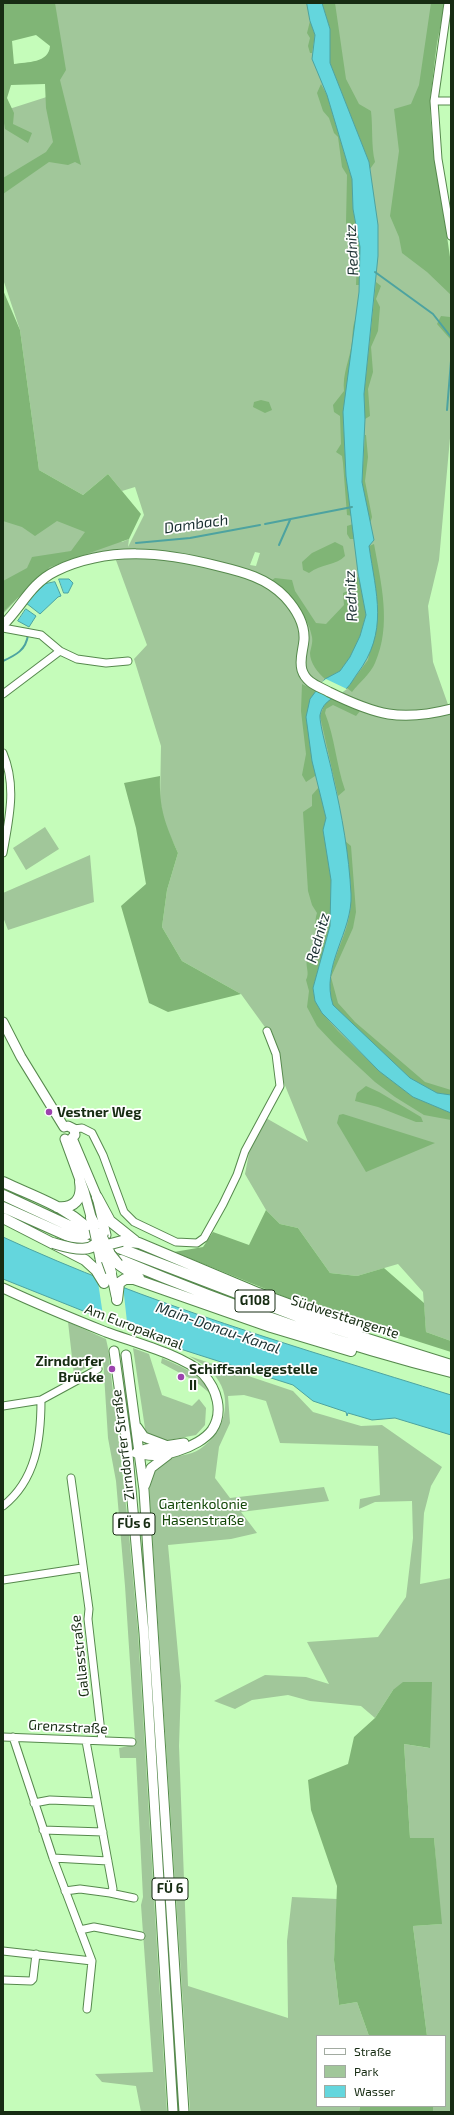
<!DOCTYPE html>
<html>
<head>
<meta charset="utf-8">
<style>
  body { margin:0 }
  #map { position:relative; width:454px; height:2115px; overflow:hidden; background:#c5fcba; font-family:"Exo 2",sans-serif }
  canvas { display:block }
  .frame { position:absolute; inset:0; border:4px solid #172c13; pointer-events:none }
  .legend { position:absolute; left:316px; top:2035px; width:130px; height:72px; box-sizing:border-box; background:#fff; border:1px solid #a2aba1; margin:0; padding:5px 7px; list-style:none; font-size:12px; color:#172c13 }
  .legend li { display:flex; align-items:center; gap:8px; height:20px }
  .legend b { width:20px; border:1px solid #a2aba1 }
</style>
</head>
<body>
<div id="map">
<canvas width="454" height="2115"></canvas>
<div class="frame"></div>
<ul class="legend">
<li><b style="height:5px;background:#fff"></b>Straße</li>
<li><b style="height:11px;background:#a1c79a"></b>Park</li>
<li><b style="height:11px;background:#64d6dd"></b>Wasser</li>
</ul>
</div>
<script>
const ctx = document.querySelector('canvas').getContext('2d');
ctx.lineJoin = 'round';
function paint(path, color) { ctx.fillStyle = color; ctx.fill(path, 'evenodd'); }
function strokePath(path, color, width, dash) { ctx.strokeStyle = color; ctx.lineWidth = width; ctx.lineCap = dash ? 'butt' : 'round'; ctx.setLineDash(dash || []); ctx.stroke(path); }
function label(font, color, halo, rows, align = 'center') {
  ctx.font = font + ' "Exo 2",sans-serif'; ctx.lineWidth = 3.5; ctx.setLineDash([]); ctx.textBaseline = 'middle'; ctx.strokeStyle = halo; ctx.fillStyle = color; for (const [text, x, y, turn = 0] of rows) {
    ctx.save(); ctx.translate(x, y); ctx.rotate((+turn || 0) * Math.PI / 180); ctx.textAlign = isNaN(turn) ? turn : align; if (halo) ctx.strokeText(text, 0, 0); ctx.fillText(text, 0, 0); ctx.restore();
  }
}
const green = new Path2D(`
  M 48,3 L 445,3 C 437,43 428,85 429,126 L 451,269 L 451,427 L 439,560 L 428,606 L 433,662 L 451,713 L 451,1341 L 426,1332 L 423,1292 L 398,1264 L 357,1276 L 330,1273 L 298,1228 L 280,1224 L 266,1210 L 245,1174 L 250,1148 L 266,1118 L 308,1142 L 284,1083 L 275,1041 L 241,994 L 182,961 L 162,927 L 167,890 L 178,853 L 164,823 L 160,800 L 161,746 L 134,659 L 147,645 L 113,552 C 94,555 70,557 52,567 C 34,577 18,599 3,614 L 3,346 L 36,472 L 122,542 L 129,539 L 128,547 L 144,515 L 135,487 L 122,491 L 108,474 L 83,495 L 39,470 L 20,330 L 3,279 L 3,111 L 59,93 ZM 255,552 L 260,553 L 256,566 L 250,565 Z
  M 45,827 L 59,849 L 26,870 L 13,848 Z
  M 90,855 L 94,902 L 8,930 L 3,917 L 3,893 Z
  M 68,1322 L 106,1339 L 108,1348 L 128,1523 L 138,1632 L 167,2112 L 141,2112 L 136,2086 L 102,2082 L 95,2074 L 153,2072 L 141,1905 L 143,1897 L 136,1758 L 120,1758 L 119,1748 L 133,1745 L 135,1739 L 125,1586 L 116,1481 L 108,1438 L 103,1358 L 74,1375 Z
  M 133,1348 L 149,1354 L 162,1395 L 192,1406 L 199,1399 L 206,1408 L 205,1425 L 196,1435 L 164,1441 L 146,1435 Z
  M 189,1356 L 293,1391 L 313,1412 L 361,1426 L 382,1425 L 442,1467 L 431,1486 L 424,1513 L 420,1584 L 451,1578 L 451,2112 L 433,2112 L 433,2106 L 445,2106 L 445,2036 L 427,2036 L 413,1926 L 441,1924 L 434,1838 L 410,1838 L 404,1744 L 429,1748 L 393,1690 L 375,1718 L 361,1706 L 310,1701 L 288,1695 L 252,1700 L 235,1709 L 214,1701 L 265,1675 L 306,1677 L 329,1684 L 307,1642 L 378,1637 L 406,1597 L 413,1538 L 412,1501 L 375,1502 L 359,1509 L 360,1499 L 380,1495 L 378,1446 L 280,1443 L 266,1401 L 244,1395 L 228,1396 L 230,1423 L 219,1447 L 215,1478 L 230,1498 L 324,1487 L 329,1501 L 241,1512 L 257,1533 L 231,1539 L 168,1545 L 181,1686 L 179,1746 L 188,1986 L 288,2018 L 287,1941 L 292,1897 L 337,1899 L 334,1960 L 339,2005 L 357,2002 L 369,2036 L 317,2036 L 317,2106 L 360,2106 L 359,2112 L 190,2112 L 149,1486 C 152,1476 155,1465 165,1460 C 176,1455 190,1456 200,1449 C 224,1433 234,1400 216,1377 C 209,1367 199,1362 189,1356 Z
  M 162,1358 C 182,1367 202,1374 212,1395 L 195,1381 L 161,1363 Z`);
const forest = new Path2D(`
  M 3,3 L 55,3 L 66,70 L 60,80 L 81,165 L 75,162 L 68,165 L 49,162 L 3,194 L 3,178 L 46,152 L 53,142 L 46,108 L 45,84 L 11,85 L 7,98 L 14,113 L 13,124 L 32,133 L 28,143 L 5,129 L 3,117 ZM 36,35 L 50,46 C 49,63 27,62 14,64 L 12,41 Z
  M 322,3 L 335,3 L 346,79 L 359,104 L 371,111 C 373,128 371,146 375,162 L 370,169 L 369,162 L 330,63 L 330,29 Z
  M 431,3 L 445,3 L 437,42 L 430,101 L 431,126 L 451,264 L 451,295 L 427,272 L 402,253 L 399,237 L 390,216 L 399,151 L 394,109 L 411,104 L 419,85 Z
  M 310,21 L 315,35 L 312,53 L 310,53 L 308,46 L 310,38 L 307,33 Z
  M 321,84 L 327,95 L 352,179 L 353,209 L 360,247 L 359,285 L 356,285 L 357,256 L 355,244 L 346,223 L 347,175 L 342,167 L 338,137 L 334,133 L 329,118 L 323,111 L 317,93 Z
  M 376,282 L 381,286 L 376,299 L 380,307 L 378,331 L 371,347 L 373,372 L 368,389 L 370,416 L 365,419 L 364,394 Z
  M 3,290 L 20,330 L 39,470 L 83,495 L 108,474 L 141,514 L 129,539 L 50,567 L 3,612 L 3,581 L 27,568 L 32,557 L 71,551 L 85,532 L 57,521 L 35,536 L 22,527 L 3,521 Z
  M 451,314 L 451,340 L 437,324 L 441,316 L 450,317 Z
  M 356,318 L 343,412 L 346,476 L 352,516 L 347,515 L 343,463 L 342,456 L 336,452 L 341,444 L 340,416 L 334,412 L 333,405 L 344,391 C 342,374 350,359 352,342 C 353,333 352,326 356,318 Z
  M 261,400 L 269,402 L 272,410 L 265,413 L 253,407 L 254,402 Z
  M 365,435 L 366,435 L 368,457 L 365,481 L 372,517 L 370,524 L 362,482 Z
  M 353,524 L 355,539 L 350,539 L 347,534 L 347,526 Z
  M 335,542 L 343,546 L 345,556 C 337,565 321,564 309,573 L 303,570 L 302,562 L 312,553 Z
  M 374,544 C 381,583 392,625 375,663 C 371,673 359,683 352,692 L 347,688 L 368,660 L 378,609 L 369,546 Z
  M 359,577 L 366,615 L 360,636 L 350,657 L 340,671 L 325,679 C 318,673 310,663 310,653 C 311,648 313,642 312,637 C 308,614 289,595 272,580 L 275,578 L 292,580 L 295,591 L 316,623 L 326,624 L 344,605 L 343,593 L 354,588 L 355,578 Z
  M 302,684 L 316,691 L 315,773 L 315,776 L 306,782 L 302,775 L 306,754 L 301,711 Z
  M 332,698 L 360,711 L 356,716 L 333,705 L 326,709 L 325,713 C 335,738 336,764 345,790 L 338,796 L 320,716 L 326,701 Z
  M 160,776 C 159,809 165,823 178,853 L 167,890 L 162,927 L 182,961 L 241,994 L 168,1012 L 149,1003 L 121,906 L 146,884 L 136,828 L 124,783 Z
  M 319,787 L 326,818 L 324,830 L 331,880 L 330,926 L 313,988 L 315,1001 L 322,1013 L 338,1031 L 379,1071 L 413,1097 L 451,1113 L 451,1120 L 424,1115 L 395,1097 L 375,1082 L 334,1044 L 317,1026 L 307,1007 L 309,991 L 306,980 C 310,972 305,967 307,959 C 309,951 314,946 315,938 C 316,929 314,922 317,913 L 312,905 L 308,891 L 303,812 L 312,806 L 312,795 Z
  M 345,841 L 351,846 L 356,912 L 353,928 L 331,977 L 338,1003 L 355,1022 L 425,1082 L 451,1090 L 451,1095 L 437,1093 L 410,1078 L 333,1005 C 322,971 345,945 350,912 C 353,889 348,865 345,841 Z
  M 366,1086 L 379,1092 L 421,1117 L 423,1122 L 416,1122 L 378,1107 L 355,1101 L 357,1093 Z
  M 343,1114 L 435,1143 L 366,1172 L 337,1123 L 339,1115 Z
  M 266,1210 L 280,1224 L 298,1228 L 330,1273 L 357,1276 L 384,1268 L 424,1303 L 426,1332 L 451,1341 L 451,1352 L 310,1307 L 174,1252 L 203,1247 L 213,1232 L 249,1245 Z
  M 403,1682 L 432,1682 L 430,1748 L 404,1744 L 410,1838 L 434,1838 L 442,1924 L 413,1926 L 427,2036 L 369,2036 L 357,2002 L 339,2005 L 334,1960 L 337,1886 L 311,1810 L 308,1780 L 348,1764 L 354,1737 L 375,1718 L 393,1690 Z
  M 360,2106 L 433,2106 L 433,2112 L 359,2112 Z`);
const water = new Path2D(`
  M 307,3 L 322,3 L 330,29 L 330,63 L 369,162 L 378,225 L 378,256 L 364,394 L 365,419 L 362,482 L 374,540 L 369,546 C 376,594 389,632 357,674 C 354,678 351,684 347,688 C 337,698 323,699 320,715 C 319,724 331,765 333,777 C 342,815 349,855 351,894 C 353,932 320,966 333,1005 L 410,1078 L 437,1093 L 451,1095 L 451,1113 L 413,1097 L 379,1071 L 322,1013 L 315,1001 L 313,988 L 330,926 L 331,880 L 323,830 L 326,818 L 312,761 L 306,717 L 310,699 L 325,679 L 340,671 L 350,657 L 360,636 L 366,615 L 358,573 L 346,476 L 343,412 L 359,292 L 360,247 L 353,209 L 352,179 L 327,95 L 312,59 L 315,35 L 310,21 Z
  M 59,579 L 69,579 L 73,583 L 68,593 L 64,593 Z
  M 55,582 L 61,596 L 58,597 L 40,614 L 26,603 L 45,584 Z
  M 26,609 L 36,616 L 29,627 L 18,621 Z
  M 3,1237 C 147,1304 300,1348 451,1395 L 451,1435 L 395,1418 L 372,1420 L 348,1413 L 347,1416 L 346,1412 L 313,1401 L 293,1385 L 171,1346 L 3,1279 Z`);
const pier = new Path2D(`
  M 326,679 L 347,689 L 335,698 L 318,685 Z
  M 94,1273 L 123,1286 L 128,1331 L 104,1322 L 98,1282 Z`);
const stream = new Path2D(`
  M 375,272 L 433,314 L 451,337
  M 447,410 L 451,361
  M 265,524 L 352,507
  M 136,543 L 190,538 L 260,525
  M 279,545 L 290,520
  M 3,661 C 16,655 26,650 28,635`);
const minor = new Path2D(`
  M 448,3 L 434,101 L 438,159 L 451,236
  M 434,101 L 451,101
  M 3,628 L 41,635 L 60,651 L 77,659 L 106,663 L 128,661
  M 3,694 L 60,651
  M 3,753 C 17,786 9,819 3,853
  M 74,1129 L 82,1128 L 92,1133 L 103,1155 L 124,1212 L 134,1222 L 176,1242 L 197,1243 L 204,1238 L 223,1204 L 237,1175 L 245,1151 L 280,1086 L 276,1054 L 267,1031
  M 3,1406 L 41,1400 L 98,1369
  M 71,1478 L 89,1609 L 88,1619 L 102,1741
  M 3,1506 C 36,1480 41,1440 41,1400
  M 3,1580 L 82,1568
  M 3,1737 L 132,1742
  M 13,1737 L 53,1858 L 92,1961 L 87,2009
  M 34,1803 L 50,1800 L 97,1802
  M 43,1830 L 103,1832
  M 53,1858 L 108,1861
  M 65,1891 L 80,1889 L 110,1893 L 113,1889 L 86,1741
  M 110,1893 L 134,1898
  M 80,1930 L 94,1927 L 141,1936
  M 3,1951 L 92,1961
  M 3,1980 L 31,1981 L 33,1979 L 36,1954`);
const major = new Path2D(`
  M 3,625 C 22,606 31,583 56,571 C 108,546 164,552 218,566 C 243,572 267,578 285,597 C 296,609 305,624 304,640 C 303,651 299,660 302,670 C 306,683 318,686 329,692 C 376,715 400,722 451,709
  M 3,1022 L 21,1057 L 64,1127
  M 64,1127 L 68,1126 L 74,1129 L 75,1135 L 72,1138
  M 72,1138 L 97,1197 L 106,1235
  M 65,1139 L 84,1191 L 93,1224
  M 100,1258 L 104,1282
  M 111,1272 L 116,1296
  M 3,1288 C 37,1304 71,1318 106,1332 C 133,1342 183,1355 203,1374 C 217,1389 224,1412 212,1430 C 200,1447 156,1462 138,1452
  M 114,1351 L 127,1444 L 144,1633 L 173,2112
  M 126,1355 L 144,1490 L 184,2112
  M 137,1427 L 144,1437 L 165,1445
  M 136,1453 L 146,1449 L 184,1443
  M 145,1485 L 151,1468 L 168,1455`);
const highway = new Path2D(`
  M 3,1182 C 34,1197 75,1209 96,1238
  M 3,1195 L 87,1234
  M 97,1197 L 110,1221 L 135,1241
  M 3,1207 L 86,1244
  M 57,1207 C 74,1209 83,1199 80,1182
  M 3,1218 L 85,1260 L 96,1270 L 104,1283
  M 91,1218 L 99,1232
  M 122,1241 L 139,1243 L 258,1293 L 358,1330
  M 119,1248 L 307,1320 L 451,1365
  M 121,1260 C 228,1305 338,1344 451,1372
  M 118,1264 L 139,1278
  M 117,1300 L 119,1283 L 125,1279 L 134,1279 L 271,1327 L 351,1351`);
const majorBridge = new Path2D(`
  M 94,1229 L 100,1258`);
const highwayBridge = new Path2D(`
  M 100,1233 L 110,1254 L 118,1264
  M 53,1243 C 70,1248 96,1257 103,1233
  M 103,1250 L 111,1272
  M 103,1250 L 107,1245 L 122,1241`);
const markers = [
  [49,1112,4,"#9c43ae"],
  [112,1369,4,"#9c43ae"],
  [181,1377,4,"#9c43ae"]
];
const shields = [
  [255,1301,40],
  [134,1524,42],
  [170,1889,36]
];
const shieldNames = [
  ["G108",255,1301],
  ["FÜs 6",134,1524],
  ["FÜ 6",170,1889]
];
const poiNames = [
  ["Vestner Weg",57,1112],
  ["Zirndorfer",104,1361,"right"],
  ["Brücke",104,1377,"right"],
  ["Schiffsanlegestelle",189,1369],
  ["II",189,1385]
];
const streetNames = [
  ["Südwesttangente",345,1317,18],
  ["Am Europakanal",134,1327,21],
  ["Zirndorfer Straße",123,1445,-97],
  ["Gallasstraße",80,1656,-96],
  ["Grenzstraße",68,1727,3]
];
const parkNames = [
  ["Gartenkolonie",203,1504],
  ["Hasenstraße",203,1520]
];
const waterNames = [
  ["Rednitz",352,250,-93],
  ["Dambach",196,524,-8],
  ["Rednitz",351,596,-93],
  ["Rednitz",318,938,-74],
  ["Main-Donau-Kanal",218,1328,19]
];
paint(green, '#a1c79a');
paint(forest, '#80b576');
paint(water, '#64d6dd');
strokePath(water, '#4da3a0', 1);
paint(pier, '#c5fcba');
strokePath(stream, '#4da3a0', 2);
strokePath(minor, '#56894d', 9);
strokePath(major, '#56894d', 11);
strokePath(highway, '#56894d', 12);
strokePath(minor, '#fff', 7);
strokePath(major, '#fff', 9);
strokePath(highway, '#fff', 10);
strokePath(majorBridge, '#56894d', 11, []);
strokePath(highwayBridge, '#56894d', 12, []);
strokePath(majorBridge, '#fff', 9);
strokePath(highwayBridge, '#fff', 10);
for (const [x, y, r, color] of markers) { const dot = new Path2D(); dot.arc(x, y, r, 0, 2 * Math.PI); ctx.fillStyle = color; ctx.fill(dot); strokePath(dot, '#fff', 1.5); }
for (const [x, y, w] of shields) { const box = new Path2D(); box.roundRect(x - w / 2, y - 11, w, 22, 3); ctx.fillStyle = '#fff'; ctx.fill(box); strokePath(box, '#172c13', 1); }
label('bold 13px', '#172c13', null, shieldNames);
label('bold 14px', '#172c13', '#fff', poiNames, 'left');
label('14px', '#172c13', '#fff', streetNames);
label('14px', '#144808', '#fff', parkNames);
label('italic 15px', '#1c3132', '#fff', waterNames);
</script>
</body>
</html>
